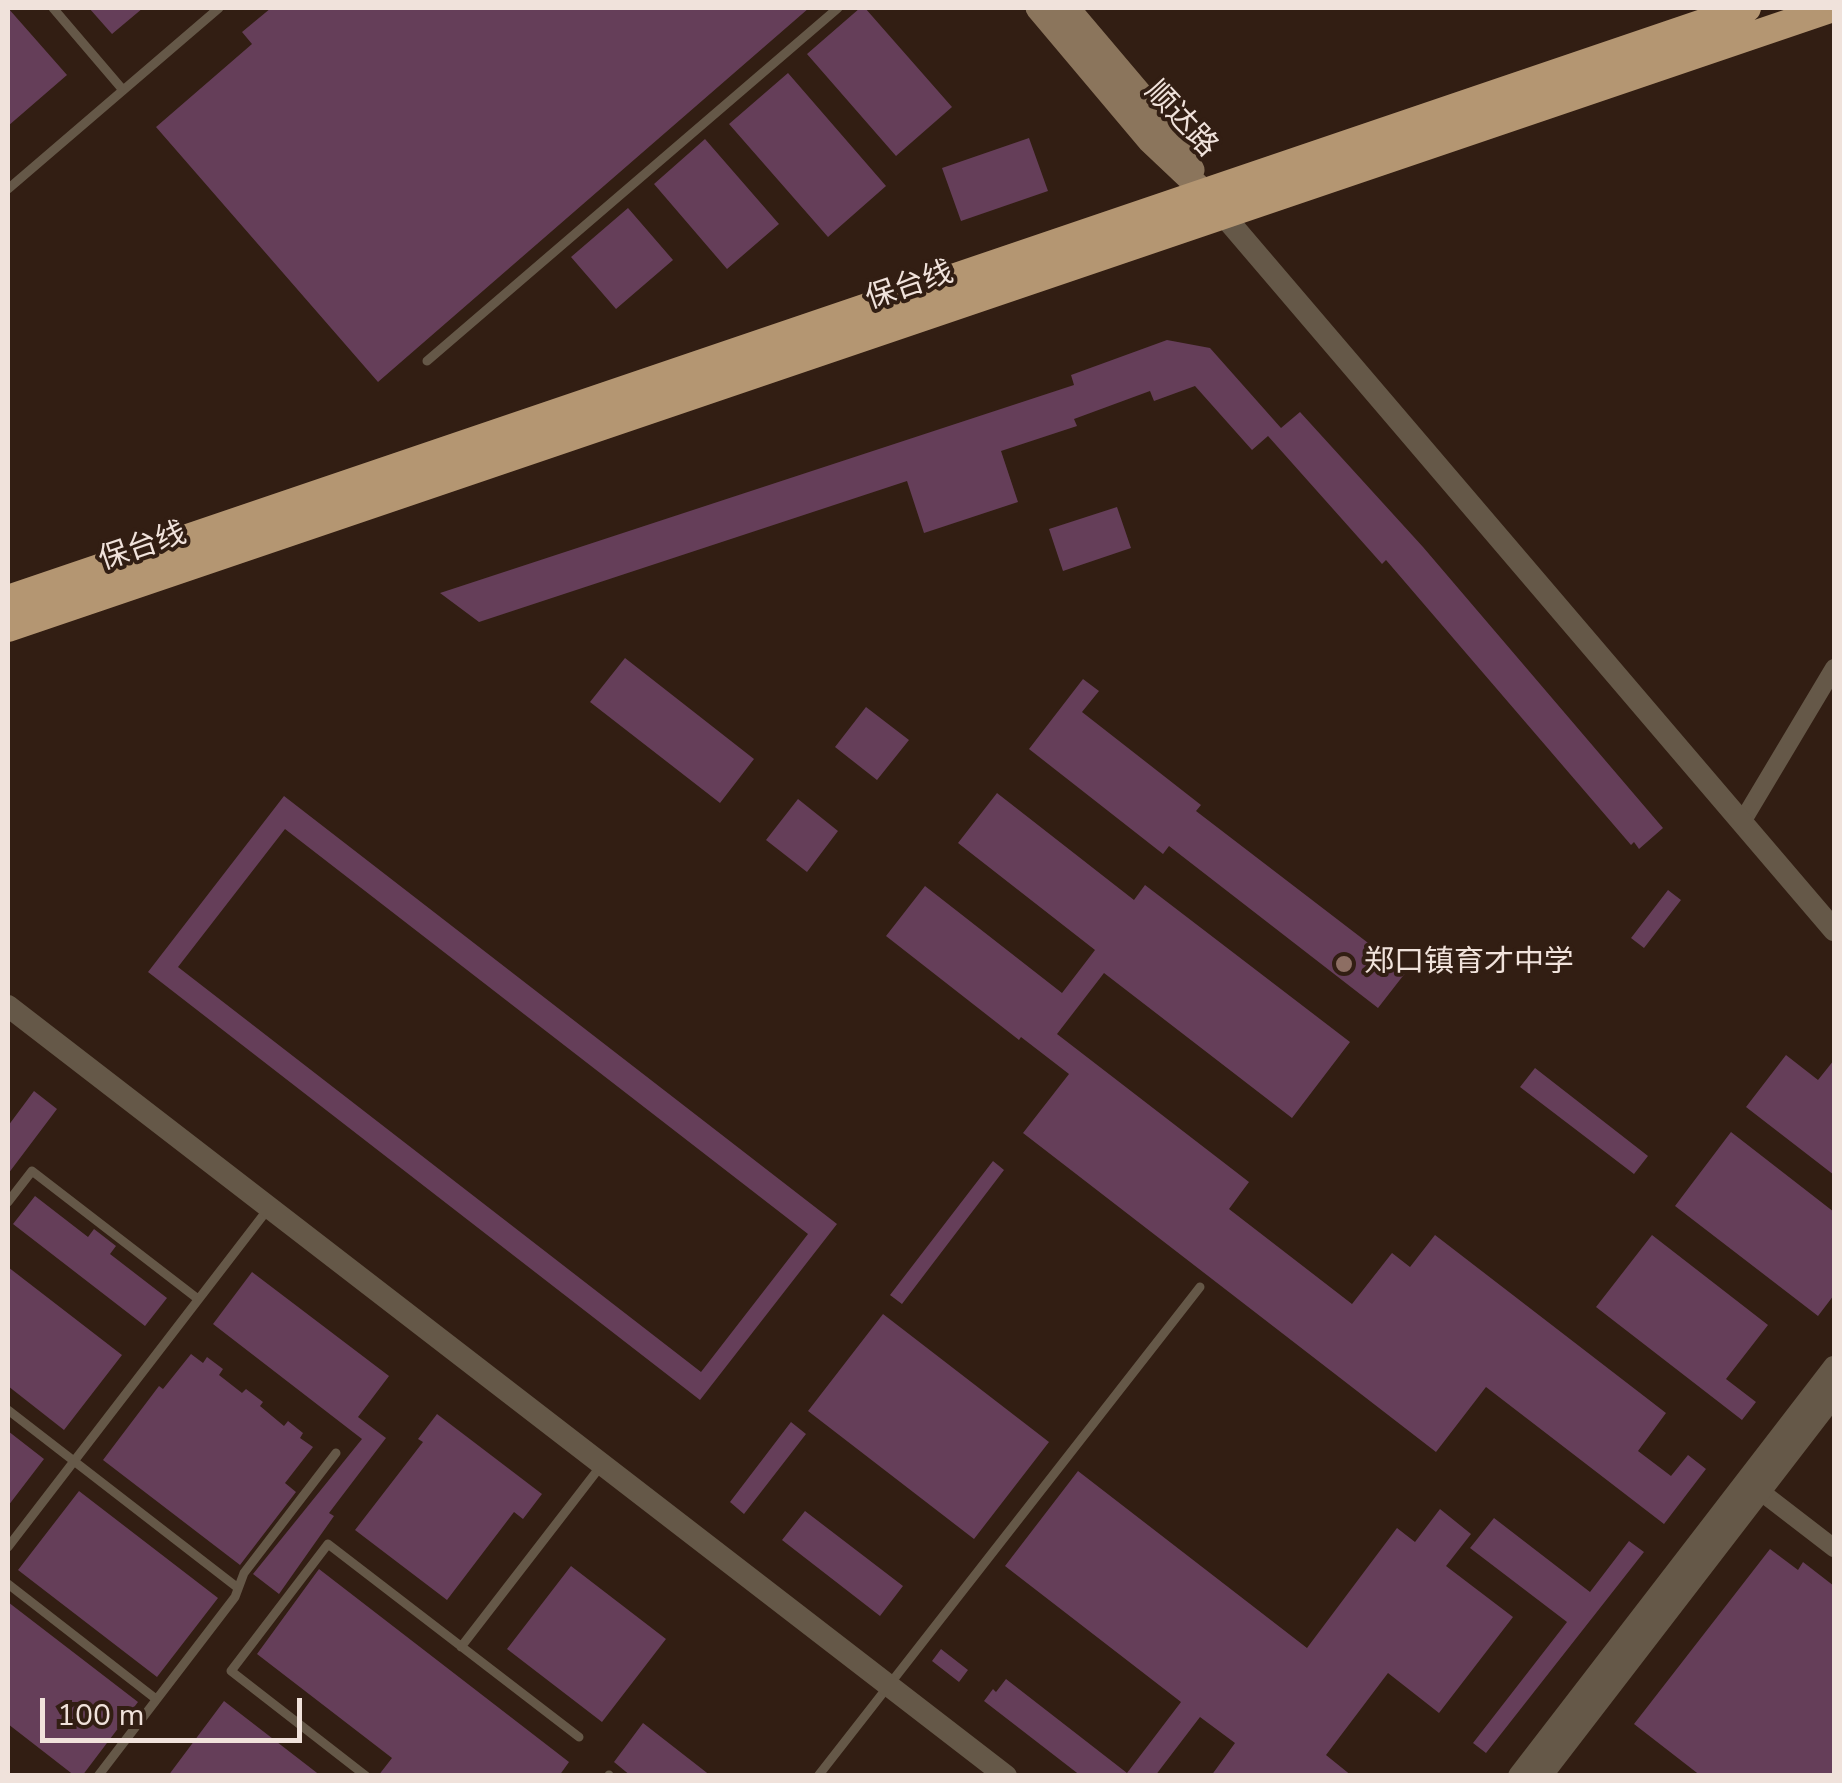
<!DOCTYPE html>
<html>
<head>
<meta charset="utf-8">
<style>
  body { margin:0 }
  #map { position:relative; width:1842px; height:1783px; overflow:hidden; background:#321e13; font-family:"Nunito Sans",sans-serif }
  canvas { display:block }
  .frame { position:absolute; inset:0; border:10px solid #f0e2db; pointer-events:none }
  .scale { position:absolute; left:40px; top:1698px; width:262px; height:45px; box-sizing:border-box; border:5px solid #f0e2db; border-top:0; padding-left:12px; font-size:30px; line-height:35px; white-space:nowrap; color:#f0e2db; -webkit-text-stroke:8px #321e13; paint-order:stroke }
</style>
</head>
<body>
<div id="map">
<canvas width="1842" height="1783"></canvas>
<div class="frame"></div>
<div class="scale">100 m</div>
</div>
<script>
const ctx = document.querySelector('canvas').getContext('2d');
ctx.lineJoin = 'round';
function paint(path, color) { ctx.fillStyle = color; ctx.fill(path, 'evenodd'); }
function strokePath(path, color, width, dash) { ctx.strokeStyle = color; ctx.lineWidth = width; ctx.lineCap = dash ? 'butt' : 'round'; ctx.setLineDash(dash || []); ctx.stroke(path); }
function label(font, color, halo, rows, align = 'center') {
  ctx.font = font + ' "Nunito Sans","Noto Sans SC",sans-serif'; ctx.lineWidth = 8; ctx.setLineDash([]); ctx.textBaseline = 'middle'; ctx.strokeStyle = halo; ctx.fillStyle = color; for (const [text, x, y, turn = 0] of rows) {
    ctx.save(); ctx.translate(x, y); ctx.rotate((+turn || 0) * Math.PI / 180); ctx.textAlign = isNaN(turn) ? turn : align; if (halo) ctx.strokeText(text, 0, 0); ctx.fillText(text, 0, 0); ctx.restore();
  }
}
const building = new Path2D(`
  M 8,8 L 67,75 L 8,126 Z
  M 89,8 L 143,8 L 112,34 Z
  M 271,8 L 809,8 L 378,382 L 156,127 L 252,44 L 242,32 Z
  M 860,8 L 865,8 L 952,107 L 896,156 L 807,54 Z
  M 788,73 L 886,186 L 828,237 L 729,124 Z
  M 1029,138 L 1048,191 L 961,221 L 942,168 Z
  M 705,139 L 779,224 L 727,269 L 654,184 Z
  M 628,208 L 673,260 L 616,309 L 571,257 Z
  M 1167,340 L 1210,348 L 1281,428 L 1300,412 L 1423,547 L 1663,828 L 1639,849 L 1634,842 L 1631,845 L 1386,560 L 1382,564 L 1268,436 L 1252,450 L 1195,386 L 1154,401 L 1150,391 L 1074,419 L 1077,426 L 1001,451 L 1018,502 L 924,533 L 907,481 L 479,622 L 440,593 L 1074,385 L 1071,375 Z
  M 1117,507 L 1131,548 L 1063,571 L 1049,529 Z
  M 625,658 L 754,759 L 720,803 L 590,702 Z
  M 1083,679 L 1099,691 L 1082,712 L 1201,805 L 1196,811 L 1406,972 L 1378,1008 L 1169,846 L 1163,854 L 1029,749 Z
  M 866,707 L 909,740 L 877,780 L 835,747 Z
  M 997,793 L 1134,900 L 1145,885 L 1350,1042 L 1292,1118 L 1104,973 L 1057,1034 L 1249,1182 L 1229,1209 L 1352,1304 L 1392,1253 L 1410,1267 L 1435,1235 L 1666,1413 L 1638,1451 L 1671,1476 L 1688,1455 L 1706,1469 L 1664,1524 L 1486,1387 L 1436,1452 L 1023,1133 L 1069,1074 L 1021,1037 L 1019,1040 L 886,936 L 925,886 L 1062,993 L 1095,950 L 958,843 Z
  M 284,796 L 837,1224 L 700,1400 L 148,972 ZM 285,829 L 808,1234 L 701,1372 L 178,967 Z
  M 798,799 L 838,831 L 807,872 L 766,840 Z
  M 1668,890 L 1681,900 L 1644,948 L 1631,938 Z
  M 1786,1055 L 1818,1080 L 1834,1060 L 1834,1175 L 1746,1107 Z
  M 1535,1068 L 1648,1156 L 1634,1174 L 1520,1087 Z
  M 34,1091 L 57,1109 L 8,1174 L 8,1126 Z
  M 1731,1132 L 1834,1212 L 1834,1295 L 1818,1316 L 1675,1206 Z
  M 993,1161 L 1004,1170 L 902,1304 L 890,1295 Z
  M 35,1196 L 88,1237 L 94,1229 L 116,1246 L 110,1254 L 167,1298 L 145,1326 L 13,1224 Z
  M 1652,1235 L 1768,1325 L 1726,1379 L 1756,1402 L 1742,1420 L 1596,1307 Z
  M 8,1267 L 122,1355 L 64,1430 L 8,1386 Z
  M 252,1272 L 389,1376 L 358,1417 L 386,1438 L 329,1513 L 334,1516 L 279,1594 L 253,1574 L 362,1439 L 213,1324 Z
  M 883,1314 L 1049,1442 L 974,1539 L 808,1411 Z
  M 191,1354 L 203,1363 L 207,1357 L 223,1369 L 219,1375 L 242,1393 L 246,1389 L 263,1402 L 260,1406 L 284,1426 L 288,1421 L 303,1433 L 300,1438 L 313,1447 L 285,1483 L 296,1492 L 240,1565 L 103,1460 L 159,1386 L 163,1389 Z
  M 437,1414 L 542,1494 L 523,1519 L 514,1512 L 447,1600 L 355,1530 L 423,1442 L 418,1439 Z
  M 791,1422 L 806,1434 L 744,1514 L 730,1502 Z
  M 8,1431 L 44,1459 L 8,1506 Z
  M 1078,1471 L 1307,1648 L 1397,1528 L 1415,1542 L 1440,1509 L 1471,1534 L 1446,1566 L 1513,1617 L 1439,1713 L 1388,1673 L 1326,1755 L 1352,1776 L 1211,1776 L 1235,1743 L 1200,1717 L 1155,1776 L 1081,1776 L 984,1701 L 993,1689 L 996,1692 L 1006,1679 L 1127,1773 L 1181,1702 L 1005,1566 Z
  M 79,1491 L 218,1598 L 157,1677 L 18,1570 Z
  M 805,1511 L 903,1586 L 880,1616 L 782,1540 Z
  M 1494,1518 L 1590,1592 L 1629,1541 L 1644,1552 L 1486,1753 L 1473,1743 L 1567,1622 L 1470,1548 Z
  M 1770,1549 L 1798,1570 L 1803,1562 L 1834,1586 L 1834,1776 L 1701,1776 L 1634,1724 Z
  M 571,1566 L 666,1639 L 602,1722 L 507,1649 Z
  M 319,1569 L 569,1762 L 559,1776 L 378,1776 L 392,1758 L 257,1654 Z
  M 8,1602 L 138,1702 L 82,1776 L 75,1776 L 8,1724 Z
  M 941,1649 L 968,1670 L 959,1682 L 932,1661 Z
  M 224,1701 L 321,1776 L 168,1776 Z
  M 643,1723 L 711,1776 L 631,1776 L 614,1762 Z`);
const service = new Path2D(`
  M 53,8 L 123,90
  M 8,189 L 219,8
  M 427,361 L 838,8
  M 8,1202 L 32,1171 L 198,1299
  M 8,1410 L 238,1588
  M 8,1547 L 268,1209
  M 8,1584 L 156,1699
  M 461,1647 L 600,1467
  M 609,1775 L 609,1776
  M 98,1776 L 235,1597 L 244,1573 L 336,1453
  M 366,1776 L 231,1671 L 328,1544 L 579,1737
  M 818,1776 L 1200,1287`);
const minor = new Path2D(`
  M 1742,822 L 1834,668
  M 1760,1491 L 1834,1548`);
const tertiary = new Path2D(`
  M 1213,203 L 1834,930
  M 8,1006 L 1006,1776
  M 1519,1776 L 1834,1367
  M 1541,1776 L 1834,1395`);
const secondary = new Path2D(`
  M 1038,8 L 1150,141 L 1204,192
  M 1067,8 L 1167,126 L 1192,170`);
const trunk = new Path2D(`
  M 8,599 L 1747,8
  M 8,628 L 1833,8`);
const markers = [
  [1344,964,10,"#8d6e63"]
];
const streetNames = [
  ["顺达路",1180,120,47],
  ["保台线",910,287,-19],
  ["保台线",143,548,-19]
];
const poiNames = [
  ["郑口镇育才中学",1364,964]
];
paint(building, '#653e59');
strokePath(service, '#655848', 9);
strokePath(minor, '#655848', 18);
strokePath(tertiary, '#655848', 22);
strokePath(secondary, '#8b755c', 25);
strokePath(trunk, '#b49672', 28);
for (const [x, y, r, color] of markers) { const dot = new Path2D(); dot.arc(x, y, r, 0, 2 * Math.PI); ctx.fillStyle = color; ctx.fill(dot); strokePath(dot, '#321e13', 4); }
label('30px', '#f0e2db', '#321e13', streetNames);
label('30px', '#f0e2db', '#321e13', poiNames, 'left');
</script>
</body>
</html>
